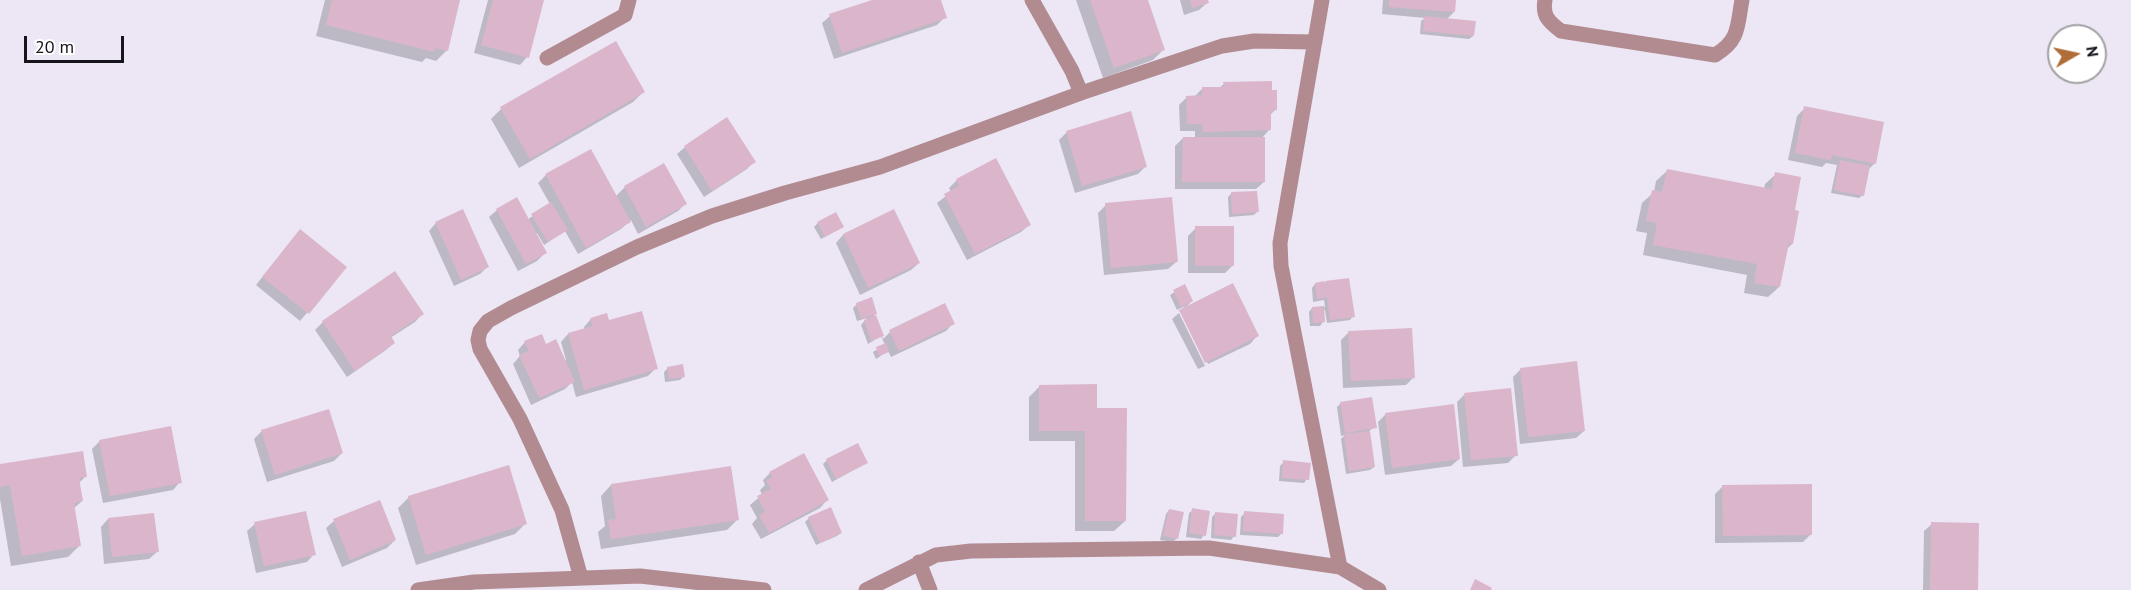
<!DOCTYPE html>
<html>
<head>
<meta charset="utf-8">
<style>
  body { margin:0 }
  #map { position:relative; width:2131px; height:590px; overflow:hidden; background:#ece6f5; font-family:"PT Sans",sans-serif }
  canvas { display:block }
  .north { position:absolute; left:2047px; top:24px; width:60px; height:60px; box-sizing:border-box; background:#fff; border:2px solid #a2a1a3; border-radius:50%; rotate:81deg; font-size:16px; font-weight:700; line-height:24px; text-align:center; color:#17141a }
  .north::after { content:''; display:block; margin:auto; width:21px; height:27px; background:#af6e38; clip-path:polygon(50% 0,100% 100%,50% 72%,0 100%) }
  .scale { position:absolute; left:24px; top:36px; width:100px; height:27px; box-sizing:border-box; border:3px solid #17141a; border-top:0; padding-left:8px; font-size:18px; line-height:21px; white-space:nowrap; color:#17141a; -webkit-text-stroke:4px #fff; paint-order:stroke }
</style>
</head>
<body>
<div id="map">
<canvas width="2131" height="590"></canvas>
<div class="north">N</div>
<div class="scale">20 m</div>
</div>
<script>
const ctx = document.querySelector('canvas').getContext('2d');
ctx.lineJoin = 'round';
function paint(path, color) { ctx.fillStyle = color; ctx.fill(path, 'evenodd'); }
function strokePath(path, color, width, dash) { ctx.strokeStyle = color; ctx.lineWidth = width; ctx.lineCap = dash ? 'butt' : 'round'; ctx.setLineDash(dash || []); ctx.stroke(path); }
const shadow = new Path2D(`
  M 325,0 L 459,0 L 447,50 L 436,61 L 426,58 L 422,62 L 316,36 Z
  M 488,0 L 537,0 L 527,57 L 520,65 L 474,53 Z
  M 877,0 L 939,0 L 945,17 L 937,25 L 834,59 L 822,23 L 830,16 Z
  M 1076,0 L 1146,0 L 1164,49 L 1153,60 L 1103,78 Z
  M 1180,0 L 1206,0 L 1207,3 L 1199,10 L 1184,15 Z
  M 1383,0 L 1455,0 L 1454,12 L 1446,20 L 1473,36 L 1469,39 L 1420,34 L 1421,21 L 1425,18 L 1382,14 Z
  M 1224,84 L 1276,109 L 1269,116 L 1270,129 L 1261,139 L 1264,182 L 1256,189 L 1175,189 L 1175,146 L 1183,138 L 1195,138 L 1195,131 L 1180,131 L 1179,105 L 1187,97 L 1194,97 L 1202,89 L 1219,88 Z
  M 643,92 L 633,102 L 519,168 L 491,119 L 501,109 Z
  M 1805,108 L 1875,163 L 1867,171 L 1863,195 L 1859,198 L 1831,193 L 1837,165 L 1826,163 L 1822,167 L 1788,160 L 1797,116 Z
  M 727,120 L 754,161 L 747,169 L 704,197 L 677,154 L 685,147 Z
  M 1067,132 L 1146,166 L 1138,174 L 1075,193 L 1059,140 Z
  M 663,165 L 685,204 L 678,211 L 638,234 L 631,220 L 621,229 L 578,254 L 565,231 L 544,245 L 537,233 L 535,235 L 545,253 L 537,261 L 518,271 L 489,217 L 497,210 L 527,220 L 550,204 L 538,183 L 546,175 L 615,197 L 625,187 Z
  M 1667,171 L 1764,189 L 1765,184 L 1776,174 L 1793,211 L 1792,244 L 1786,250 L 1779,287 L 1768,297 L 1744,293 L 1747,275 L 1643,255 L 1647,233 L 1636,231 L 1642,203 L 1654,192 L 1656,181 Z
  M 957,180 L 1029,225 L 1021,232 L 967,260 L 937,203 L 951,192 L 949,188 Z
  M 1232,193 L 1258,211 L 1254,215 L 1229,217 L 1228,197 Z
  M 1106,205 L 1176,262 L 1168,269 L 1104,275 L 1098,213 Z
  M 894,211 L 919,263 L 911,270 L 860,295 L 836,243 L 843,235 Z
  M 436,223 L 487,267 L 480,274 L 454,286 L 429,231 Z
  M 818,223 L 842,227 L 821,239 L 814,227 Z
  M 1196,228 L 1233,265 L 1225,273 L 1188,273 L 1188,236 Z
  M 293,239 L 345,268 L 300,321 L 256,285 Z
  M 395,273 L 422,314 L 415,322 L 390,338 L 394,343 L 386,350 L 347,377 L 315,330 L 323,322 Z
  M 1348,279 L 1353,316 L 1350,320 L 1327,323 L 1325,310 L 1323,310 L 1323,322 L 1320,326 L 1310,326 L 1309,312 L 1312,308 L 1325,307 L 1324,300 L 1313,302 L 1312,288 L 1315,284 Z
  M 1184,286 L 1192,301 L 1184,309 L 1257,336 L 1250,344 L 1208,364 L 1182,312 L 1179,312 L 1185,306 L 1177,310 L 1170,295 Z
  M 857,304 L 874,315 L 883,339 L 890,332 L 953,323 L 946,331 L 891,357 L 888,351 L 876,359 L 873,352 L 885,345 L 881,336 L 868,344 L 861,325 L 867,318 L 857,321 L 853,308 Z
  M 1179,313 L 1205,366 L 1198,369 L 1172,319 Z
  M 591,319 L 656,368 L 648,376 L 576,397 L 572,382 L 565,389 L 531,405 L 513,364 L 520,356 L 518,350 L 525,342 L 545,346 L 564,361 L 566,360 L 561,342 L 568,334 L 585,330 L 584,327 Z
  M 1348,333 L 1414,377 L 1406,385 L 1343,388 L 1341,340 Z
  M 668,368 L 684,376 L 680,380 L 665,382 L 664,372 Z
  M 1521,369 L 1584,431 L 1576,438 L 1520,444 L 1513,377 Z
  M 1040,386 L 1095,410 L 1125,521 L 1114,531 L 1075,531 L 1075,441 L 1029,441 L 1029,397 Z
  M 1464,395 L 1516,455 L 1508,463 L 1463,467 L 1457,402 Z
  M 1341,403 L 1375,427 L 1369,431 L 1374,467 L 1370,470 L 1346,474 L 1341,439 L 1345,435 L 1341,436 L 1337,407 Z
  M 1386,414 L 1459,459 L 1451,466 L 1385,475 L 1378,422 Z
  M 262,431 L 342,453 L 334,461 L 267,482 L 254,439 Z
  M 100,441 L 180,482 L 173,490 L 103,503 L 92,449 Z
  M 827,460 L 866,463 L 832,482 L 823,464 Z
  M 1284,462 L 1307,479 L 1304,483 L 1279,481 L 1280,466 Z
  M 0,466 L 86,476 L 78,484 L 82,501 L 73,509 L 79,546 L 68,557 L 11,566 L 0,499 Z
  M 770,473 L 827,500 L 820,508 L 761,539 L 752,524 L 757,518 L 750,505 L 762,495 L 760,490 L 765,485 L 763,480 Z
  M 611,485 L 737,520 L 727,530 L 601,549 L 598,532 L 605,526 L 601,496 Z
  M 1722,487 L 1811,534 L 1803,542 L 1715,543 L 1715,494 Z
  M 409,497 L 525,524 L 515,534 L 416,565 L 398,508 Z
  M 1169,510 L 1176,539 L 1173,542 L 1160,540 L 1166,514 Z
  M 1193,510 L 1204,535 L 1201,539 L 1186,537 L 1189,513 Z
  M 1216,513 L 1234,536 L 1231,540 L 1211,538 L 1212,517 Z
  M 1245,513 L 1282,533 L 1278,537 L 1240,535 L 1241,517 Z
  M 809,518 L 840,533 L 837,536 L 816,545 L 805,522 Z
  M 108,519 L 157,552 L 149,559 L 104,564 L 101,527 Z
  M 334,521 L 395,540 L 387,548 L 342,567 L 326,528 Z
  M 255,524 L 314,554 L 307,562 L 256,573 L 247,531 Z
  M 1932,524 L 1976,590 L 1923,590 L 1924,531 Z`);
const building = new Path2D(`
  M 332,0 L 460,0 L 448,51 L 435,48 L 434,52 L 326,25 Z
  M 493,0 L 544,0 L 529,58 L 481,45 Z
  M 872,0 L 941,0 L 947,18 L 842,53 L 829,14 Z
  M 1090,0 L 1148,0 L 1165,50 L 1114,68 Z
  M 1190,0 L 1208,0 L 1209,3 L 1192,8 Z
  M 1389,0 L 1456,0 L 1455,12 L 1389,7 Z
  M 1424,16 L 1476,21 L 1474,36 L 1423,31 Z
  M 616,41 L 645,92 L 530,159 L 500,107 Z
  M 1272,81 L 1272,90 L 1277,90 L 1277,110 L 1271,111 L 1271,130 L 1203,132 L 1202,124 L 1187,124 L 1186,96 L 1202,95 L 1202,87 L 1224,87 L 1223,82 Z
  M 1804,106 L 1884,122 L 1876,164 L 1832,155 L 1831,160 L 1795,153 Z
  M 1131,111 L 1147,167 L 1082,186 L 1066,131 Z
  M 727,117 L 756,162 L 712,191 L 684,146 Z
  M 1183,137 L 1265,137 L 1265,182 L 1182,182 Z
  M 591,149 L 631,222 L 586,248 L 545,174 Z
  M 996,158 L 1031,225 L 975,254 L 944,194 L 959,186 L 956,179 Z
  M 1840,160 L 1870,166 L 1864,196 L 1834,190 Z
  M 664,163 L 687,204 L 646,227 L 624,186 Z
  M 1667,169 L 1772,189 L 1775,172 L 1801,177 L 1795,210 L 1799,211 L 1793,244 L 1789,243 L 1780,287 L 1754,283 L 1757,264 L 1653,245 L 1657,223 L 1646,221 L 1652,190 L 1662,192 Z
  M 1257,191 L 1259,212 L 1232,214 L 1231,192 Z
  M 517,197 L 547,253 L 526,264 L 496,209 Z
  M 1172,197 L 1178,262 L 1111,268 L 1105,203 Z
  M 551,202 L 568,230 L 548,242 L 531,214 Z
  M 463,209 L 489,267 L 461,280 L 435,222 Z
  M 894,209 L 920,263 L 868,288 L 843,234 Z
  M 836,212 L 844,227 L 825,237 L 817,222 Z
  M 1195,226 L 1234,226 L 1234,266 L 1195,266 Z
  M 300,229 L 347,267 L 309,314 L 262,277 Z
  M 395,271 L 424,314 L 391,336 L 395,343 L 355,371 L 322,321 Z
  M 1349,278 L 1355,317 L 1330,320 L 1327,297 L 1317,299 L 1315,283 L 1324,281 L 1326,295 L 1325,281 Z
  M 1233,283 L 1259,336 L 1205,363 L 1179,310 Z
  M 1185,284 L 1193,301 L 1181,307 L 1173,290 Z
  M 872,297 L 877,314 L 861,319 L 856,303 Z
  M 945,303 L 955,324 L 899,351 L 889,330 Z
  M 1324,306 L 1325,322 L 1313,323 L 1312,307 Z
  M 642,311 L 658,369 L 584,390 L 568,333 L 593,326 L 590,318 L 607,313 L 609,320 Z
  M 876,315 L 884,336 L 871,341 L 864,320 Z
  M 1412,328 L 1415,378 L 1351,381 L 1348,331 Z
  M 542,334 L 546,344 L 556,339 L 575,382 L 539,398 L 519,355 L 529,351 L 524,341 Z
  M 886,343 L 889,352 L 879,356 L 876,347 Z
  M 1577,361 L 1585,431 L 1528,437 L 1520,368 Z
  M 683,364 L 685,377 L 669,379 L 667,367 Z
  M 1097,384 L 1097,408 L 1127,408 L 1126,521 L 1085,521 L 1085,431 L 1039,431 L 1039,385 Z
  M 1511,388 L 1518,456 L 1471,460 L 1464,393 Z
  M 1372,397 L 1377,428 L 1345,433 L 1340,402 Z
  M 1454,404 L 1460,459 L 1392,468 L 1385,413 Z
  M 329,409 L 343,453 L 275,475 L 261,430 Z
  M 171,426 L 182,483 L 110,496 L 99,440 Z
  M 1370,431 L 1375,467 L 1349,471 L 1344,434 Z
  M 858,443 L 868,463 L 836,479 L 826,459 Z
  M 83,451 L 87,477 L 79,478 L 83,501 L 74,503 L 81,546 L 22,556 L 10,485 L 0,487 L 0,464 Z
  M 804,453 L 829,500 L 769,533 L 759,515 L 765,512 L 757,496 L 771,489 L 766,481 L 773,477 L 769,472 Z
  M 1283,460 L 1311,463 L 1309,480 L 1282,478 Z
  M 509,465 L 527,524 L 426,555 L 408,496 Z
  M 731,466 L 739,520 L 611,539 L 608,520 L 616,519 L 611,484 Z
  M 1812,484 L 1812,535 L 1723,536 L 1722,485 Z
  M 380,500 L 396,540 L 350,560 L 333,519 Z
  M 831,507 L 842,533 L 820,543 L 808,517 Z
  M 1192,508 L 1210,511 L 1206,536 L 1189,533 Z
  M 1169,509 L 1184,512 L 1178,539 L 1163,536 Z
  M 306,511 L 316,555 L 264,566 L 254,522 Z
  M 1244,511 L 1284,514 L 1283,534 L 1243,531 Z
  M 1215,512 L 1238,514 L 1236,537 L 1214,535 Z
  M 154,513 L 159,552 L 112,557 L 108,518 Z
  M 1931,522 L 1979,523 L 1978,590 L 1930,590 Z
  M 1475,579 L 1492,588 L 1491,590 L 1470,590 Z`);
const minor = new Path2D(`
  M 1032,0 L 1072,71 L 1081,93
  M 1322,0 L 1280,243 L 1281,266 L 1340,567
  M 1545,0 C 1542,16 1549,22 1561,31 L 1715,55 C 1740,40 1737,26 1742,0
  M 547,58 L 625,15 L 629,0
  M 919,562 L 930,590
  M 581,578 L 562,510 L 520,419 L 480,349 L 478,340 L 480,331 L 488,321 L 511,308 L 637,247 L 712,216 L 785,193 L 880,167 L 1081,93 L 1222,46 L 1254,41 L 1315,42
  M 418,590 L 474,582 L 640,576 L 764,590
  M 866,590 L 936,555 L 971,551 L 1209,548 L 1340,567 L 1379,590`);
paint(shadow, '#0003');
paint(building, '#dbb6cb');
strokePath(minor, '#b28b91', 15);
</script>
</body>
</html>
